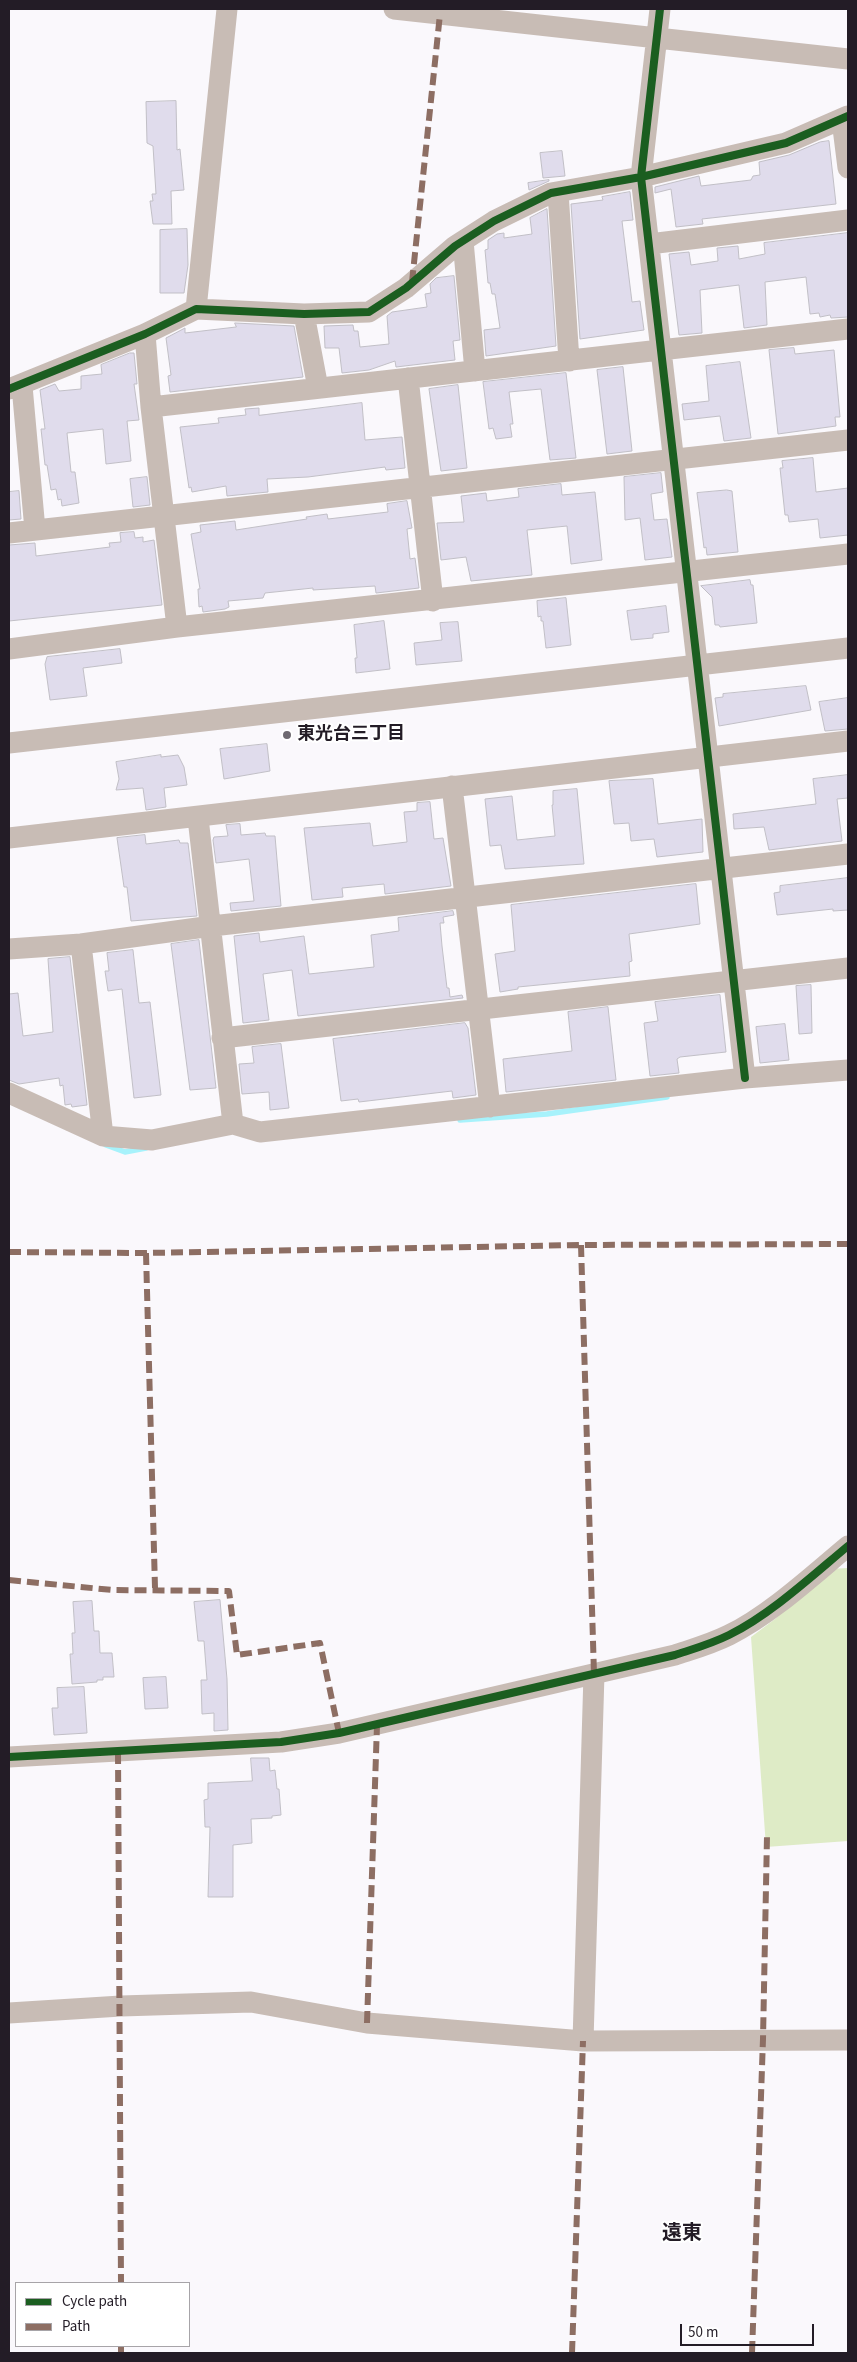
<!DOCTYPE html>
<html>
<head>
<meta charset="utf-8">
<style>
  body { margin:0 }
  #map { position:relative; width:857px; height:2362px; overflow:hidden; background:#faf8fc; font-family:"Source Sans 3",sans-serif }
  canvas { display:block }
  .frame { position:absolute; inset:0; border:10px solid #231c26; pointer-events:none }
  .legend { position:absolute; left:15px; top:2282px; width:175px; height:65px; box-sizing:border-box; background:#fff; border:1px solid #a7a4a8; margin:0; padding:6px 9px; list-style:none; font-size:15px; color:#231c26 }
  .legend li { display:flex; align-items:center; gap:10px; height:25px }
  .legend b { width:25px; border:1px solid #a7a4a8 }
  .scale { position:absolute; left:680px; top:2324px; width:134px; height:22px; box-sizing:border-box; border:2px solid #231c26; border-top:0; padding-left:6px; font-size:15px; line-height:18px; white-space:nowrap; color:#231c26; -webkit-text-stroke:4px #fff; paint-order:stroke }
</style>
</head>
<body>
<div id="map">
<canvas width="857" height="2362"></canvas>
<div class="frame"></div>
<ul class="legend">
<li><b style="height:6px;background:#1b5e20"></b>Cycle path</li>
<li><b style="height:6px;background:#8d6e63"></b>Path</li>
</ul>
<div class="scale">50 m</div>
</div>
<script>
const ctx = document.querySelector('canvas').getContext('2d');
ctx.lineJoin = 'round';
function paint(path, color) { ctx.fillStyle = color; ctx.fill(path, 'evenodd'); }
function strokePath(path, color, width, dash) { ctx.strokeStyle = color; ctx.lineWidth = width; ctx.lineCap = dash ? 'butt' : 'round'; ctx.setLineDash(dash || []); ctx.stroke(path); }
function label(font, color, halo, rows, align = 'center') {
  ctx.font = font + ' "Source Sans 3","Noto Sans JP",sans-serif'; ctx.lineWidth = 4; ctx.setLineDash([]); ctx.textBaseline = 'middle'; ctx.strokeStyle = halo; ctx.fillStyle = color; for (const [text, x, y, turn = 0] of rows) {
    ctx.save(); ctx.translate(x, y); ctx.rotate((+turn || 0) * Math.PI / 180); ctx.textAlign = isNaN(turn) ? turn : align; if (halo) ctx.strokeText(text, 0, 0); ctx.fillText(text, 0, 0); ctx.restore();
  }
}
const green = new Path2D(`
  M 848,1568 L 848,1841 L 766,1847 L 751,1637 L 775,1619 L 828,1569 Z`);
const stream = new Path2D(`
  M 460,1120 L 547,1114 L 667,1097
  M 106,1145 L 125,1152 L 146,1148`);
const building = new Path2D(`
  M 176,101 L 177,150 L 180,149 L 184,190 L 171,191 L 172,224 L 153,224 L 150,201 L 153,201 L 152,194 L 156,194 L 153,146 L 147,143 L 146,102 Z
  M 829,141 L 836,204 L 702,219 L 703,224 L 676,227 L 671,189 L 655,193 L 655,187 L 699,176 L 701,186 L 751,180 L 753,176 L 760,175 L 759,162 L 789,155 L 820,142 Z
  M 562,151 L 565,176 L 543,178 L 540,153 Z
  M 549,180 L 549,181 L 529,190 L 528,183 Z
  M 630,192 L 633,220 L 622,221 L 632,302 L 640,301 L 644,330 L 580,339 L 571,204 L 603,200 L 602,197 Z
  M 547,209 L 556,346 L 486,356 L 484,330 L 500,328 L 495,294 L 492,294 L 490,283 L 488,283 L 485,250 L 488,249 L 488,240 L 497,234 L 504,233 L 504,238 L 532,234 L 530,218 Z
  M 187,229 L 188,265 L 184,293 L 160,293 L 160,230 Z
  M 848,233 L 848,317 L 831,318 L 830,315 L 820,317 L 819,313 L 810,314 L 806,277 L 765,282 L 767,325 L 744,328 L 739,285 L 700,290 L 702,333 L 679,335 L 669,254 L 689,252 L 691,265 L 718,261 L 717,248 L 738,246 L 739,259 L 765,254 L 764,243 Z
  M 454,276 L 460,340 L 453,341 L 455,360 L 396,367 L 395,361 L 369,370 L 342,373 L 339,348 L 325,348 L 324,326 L 353,325 L 354,331 L 358,331 L 360,347 L 389,344 L 387,316 L 392,312 L 427,307 L 425,294 L 431,293 L 430,284 L 436,278 Z
  M 235,323 L 294,326 L 303,377 L 170,392 L 168,376 L 171,375 L 166,338 L 185,328 L 185,333 L 236,327 Z
  M 794,348 L 795,354 L 834,350 L 840,417 L 835,417 L 836,426 L 778,434 L 769,350 Z
  M 130,353 L 134,353 L 137,384 L 134,384 L 139,420 L 127,421 L 131,461 L 106,464 L 103,429 L 67,433 L 71,472 L 75,472 L 79,503 L 62,506 L 61,499 L 58,500 L 56,489 L 51,490 L 47,465 L 45,465 L 41,429 L 45,429 L 40,390 L 55,384 L 59,391 L 81,389 L 81,376 L 102,374 L 101,365 Z
  M 740,362 L 751,438 L 724,441 L 720,416 L 684,420 L 682,404 L 709,401 L 706,366 Z
  M 623,367 L 632,451 L 607,454 L 597,370 Z
  M 566,373 L 576,458 L 550,460 L 541,389 L 509,392 L 513,424 L 510,424 L 512,437 L 496,439 L 493,428 L 489,429 L 483,382 Z
  M 458,385 L 467,468 L 441,471 L 429,389 Z
  M 362,403 L 365,440 L 402,437 L 405,468 L 386,470 L 385,467 L 308,477 L 267,479 L 268,492 L 227,496 L 226,486 L 192,492 L 191,487 L 189,488 L 180,427 L 219,423 L 218,418 L 246,415 L 245,409 L 259,408 L 259,415 Z
  M 813,458 L 816,492 L 848,488 L 848,535 L 820,538 L 818,519 L 789,522 L 788,515 L 785,515 L 780,468 L 783,468 L 782,461 Z
  M 661,473 L 663,492 L 651,494 L 654,520 L 667,519 L 672,557 L 645,560 L 640,518 L 625,520 L 624,477 Z
  M 147,477 L 150,505 L 133,507 L 130,479 Z
  M 561,484 L 562,495 L 595,492 L 602,560 L 571,564 L 567,526 L 527,530 L 532,575 L 471,581 L 466,557 L 441,560 L 437,523 L 464,522 L 461,496 L 486,493 L 487,501 L 519,497 L 518,489 Z
  M 727,490 L 732,491 L 738,552 L 707,555 L 706,547 L 704,548 L 697,493 Z
  M 19,491 L 21,519 L 9,520 L 9,492 Z
  M 407,501 L 412,528 L 407,529 L 410,559 L 415,558 L 419,588 L 376,593 L 375,586 L 313,590 L 313,588 L 265,593 L 263,598 L 228,601 L 229,607 L 225,609 L 203,612 L 202,606 L 199,607 L 198,589 L 200,589 L 191,534 L 201,532 L 200,525 L 235,521 L 236,530 L 307,519 L 306,517 L 327,514 L 328,519 L 388,512 L 387,504 Z
  M 134,532 L 135,538 L 143,537 L 143,542 L 154,540 L 162,605 L 9,621 L 9,545 L 35,543 L 36,556 L 110,547 L 109,543 L 121,542 L 120,533 Z
  M 750,580 L 751,585 L 753,585 L 757,623 L 720,627 L 719,625 L 715,625 L 712,597 L 701,586 Z
  M 566,598 L 571,645 L 546,648 L 543,621 L 541,621 L 541,616 L 538,617 L 537,601 Z
  M 666,606 L 669,632 L 653,634 L 653,638 L 631,640 L 627,611 Z
  M 384,621 L 390,669 L 356,673 L 355,658 L 357,658 L 354,625 Z
  M 458,622 L 462,661 L 416,665 L 414,643 L 442,640 L 440,623 Z
  M 120,649 L 122,663 L 83,668 L 87,696 L 50,700 L 45,664 L 47,657 Z
  M 806,686 L 811,710 L 719,726 L 715,698 L 723,697 L 723,694 Z
  M 848,698 L 848,729 L 825,731 L 819,702 Z
  M 267,744 L 270,771 L 224,779 L 220,749 Z
  M 161,755 L 161,757 L 178,755 L 184,767 L 187,785 L 164,788 L 166,807 L 146,810 L 143,788 L 116,790 L 119,779 L 116,762 Z
  M 848,775 L 848,798 L 837,799 L 842,841 L 769,850 L 764,827 L 734,829 L 733,814 L 816,804 L 813,779 Z
  M 653,779 L 658,824 L 702,819 L 703,852 L 657,857 L 654,839 L 631,841 L 629,823 L 614,824 L 609,781 Z
  M 577,789 L 584,864 L 505,869 L 501,845 L 490,846 L 485,799 L 512,796 L 517,840 L 555,836 L 552,805 L 553,805 L 553,791 Z
  M 430,802 L 434,839 L 443,838 L 451,886 L 385,894 L 384,884 L 342,888 L 343,897 L 312,900 L 304,828 L 370,823 L 373,846 L 407,842 L 404,812 L 417,811 L 417,803 Z
  M 240,824 L 241,835 L 265,833 L 266,836 L 275,836 L 281,906 L 231,911 L 230,903 L 254,901 L 249,859 L 216,863 L 213,840 L 214,837 L 228,836 L 226,825 Z
  M 145,835 L 146,844 L 179,840 L 180,843 L 188,843 L 197,916 L 131,921 L 127,887 L 124,887 L 117,838 Z
  M 848,878 L 848,910 L 833,911 L 833,909 L 777,915 L 774,893 L 780,892 L 780,886 Z
  M 696,884 L 700,924 L 629,934 L 632,961 L 629,962 L 630,976 L 518,987 L 518,989 L 500,992 L 495,954 L 515,951 L 511,905 Z
  M 453,911 L 454,915 L 443,917 L 444,923 L 440,923 L 442,946 L 447,988 L 449,988 L 450,997 L 462,995 L 463,998 L 298,1016 L 292,970 L 263,974 L 269,1020 L 243,1023 L 234,936 L 259,933 L 260,942 L 304,936 L 309,974 L 374,967 L 371,935 L 399,931 L 398,918 Z
  M 199,940 L 216,1088 L 190,1090 L 171,944 Z
  M 133,950 L 139,1003 L 150,1002 L 161,1095 L 134,1098 L 122,989 L 108,991 L 105,971 L 109,971 L 107,953 Z
  M 70,957 L 87,1105 L 72,1107 L 71,1104 L 65,1105 L 63,1085 L 60,1086 L 59,1078 L 19,1084 L 9,1080 L 9,994 L 18,993 L 23,1036 L 53,1032 L 48,959 Z
  M 811,985 L 812,1033 L 799,1034 L 796,986 Z
  M 720,995 L 726,1052 L 680,1057 L 677,1059 L 679,1073 L 650,1076 L 644,1023 L 658,1021 L 655,1002 Z
  M 608,1007 L 616,1080 L 506,1092 L 503,1059 L 572,1051 L 568,1012 Z
  M 465,1023 L 468,1028 L 476,1095 L 453,1098 L 452,1091 L 359,1102 L 358,1099 L 341,1101 L 333,1039 Z
  M 785,1024 L 789,1060 L 760,1063 L 756,1027 Z
  M 281,1044 L 289,1108 L 270,1110 L 269,1092 L 242,1094 L 239,1064 L 254,1063 L 252,1047 Z
  M 220,1600 L 227,1679 L 228,1730 L 214,1731 L 214,1713 L 202,1714 L 201,1680 L 207,1680 L 204,1641 L 198,1641 L 194,1602 Z
  M 92,1601 L 94,1631 L 99,1631 L 100,1653 L 112,1653 L 114,1677 L 103,1677 L 103,1680 L 97,1680 L 97,1682 L 72,1684 L 70,1654 L 73,1654 L 72,1633 L 75,1633 L 73,1602 Z
  M 166,1677 L 168,1708 L 145,1709 L 143,1678 Z
  M 84,1687 L 87,1733 L 54,1735 L 52,1708 L 58,1708 L 57,1688 Z
  M 251,1758 L 269,1758 L 270,1771 L 275,1770 L 277,1789 L 279,1789 L 281,1815 L 272,1816 L 272,1818 L 251,1819 L 252,1843 L 233,1845 L 233,1897 L 208,1897 L 210,1827 L 205,1827 L 204,1800 L 208,1799 L 208,1783 L 252,1781 Z`);
const minor = new Path2D(`
  M 394,9 L 848,59
  M 660,9 L 641,177 L 745,1078
  M 842,120 L 848,168
  M 558,192 L 569,361
  M 463,241 L 475,371
  M 649,244 L 848,220
  M 196,309 L 227,9
  M 304,314 L 318,388
  M 145,334 L 151,407 L 177,627
  M 408,378 L 433,601
  M 22,386 L 35,530
  M 9,389 L 145,334 L 196,309 L 304,314 L 369,312 L 406,288 L 455,246 L 494,221 L 551,193 L 641,177 L 786,143 L 848,116
  M 151,407 L 848,329
  M 9,533 L 848,440
  M 9,649 L 177,627 L 848,554
  M 9,743 L 848,648
  M 452,786 L 490,1107
  M 198,818 L 233,1124
  M 9,838 L 848,741
  M 81,944 L 103,1136
  M 9,949 L 81,944 L 212,926 L 848,854
  M 222,1038 L 848,968
  M 9,1093 L 103,1136 L 152,1140 L 233,1124 L 260,1132 L 745,1078 L 848,1070
  M 9,1757 L 281,1742 L 339,1733 L 675,1655 C 693,1649 711,1644 729,1635 C 770,1615 813,1575 848,1546
  M 9,2013 L 121,2006 L 251,2002 L 367,2023 L 583,2041 L 848,2040
  M 583,2041 L 594,1674`);
const quiet = new Path2D(`
  M 412,282 L 440,14
  M 581,1245 L 594,1674
  M 9,1252 L 146,1253 L 581,1245 L 848,1244
  M 146,1253 L 155,1588
  M 9,1580 L 112,1590 L 229,1591 L 237,1655 L 320,1643 L 339,1733
  M 118,1752 L 121,2283
  M 367,2023 L 377,1725
  M 121,2346 L 121,2353
  M 572,2353 L 583,2041
  M 752,2353 L 763,2039 L 767,1836`);
const cycleway = new Path2D(`
  M 660,9 L 641,177 L 745,1078
  M 9,389 L 145,334 L 196,309 L 304,314 L 369,312 L 406,288 L 455,246 L 494,221 L 551,193 L 641,177 L 786,143 L 848,116
  M 9,1757 L 281,1742 L 339,1733 L 675,1655 C 693,1649 711,1644 729,1635 C 770,1615 813,1575 848,1546`);
const markers = [
  [287,735,5,"#6e6971"]
];
const poiNames = [
  ["東光台三丁目",297,735]
];
const quarterNames = [
  ["遠東",682,2235]
];
paint(green, '#deebc6');
strokePath(stream, '#a7f2fb', 5.5);
paint(building, '#e0dcec');
strokePath(building, '#c1bfc6', 1);
strokePath(minor, '#c8bcb5', 21);
strokePath(quiet, '#8d6e63', 6, [12, 6]);
strokePath(cycleway, '#1b5e20', 8);
for (const [x, y, r, color] of markers) { const dot = new Path2D(); dot.arc(x, y, r, 0, 2 * Math.PI); ctx.fillStyle = color; ctx.fill(dot); strokePath(dot, '#fff', 2); }
label('bold 18px', '#231c26', '#fff', poiNames, 'left');
label('bold 20px', '#231c26', '#fff', quarterNames);
</script>
</body>
</html>
